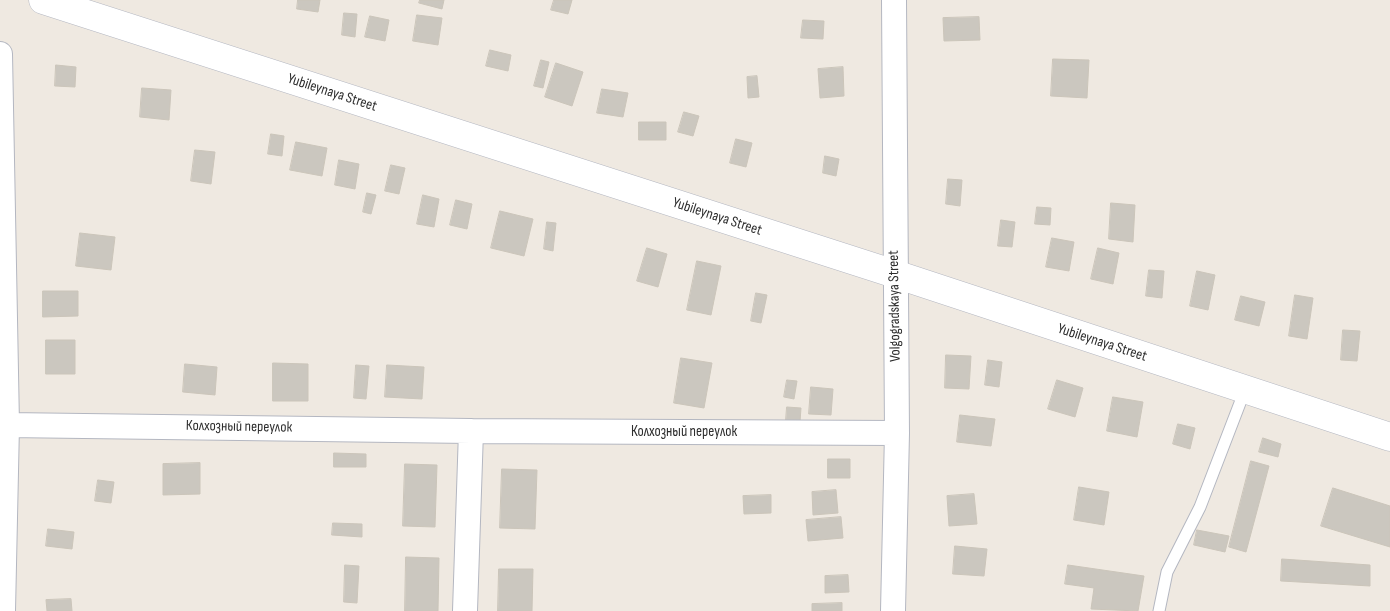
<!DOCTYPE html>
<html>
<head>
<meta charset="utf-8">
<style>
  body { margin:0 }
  canvas { display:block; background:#efe9e1 }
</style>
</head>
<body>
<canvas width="1390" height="611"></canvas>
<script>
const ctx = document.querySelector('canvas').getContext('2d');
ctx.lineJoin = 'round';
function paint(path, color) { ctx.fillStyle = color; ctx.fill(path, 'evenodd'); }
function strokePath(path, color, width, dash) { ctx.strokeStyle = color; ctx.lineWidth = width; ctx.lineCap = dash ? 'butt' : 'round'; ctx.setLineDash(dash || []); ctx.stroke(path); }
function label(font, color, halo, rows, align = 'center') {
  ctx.font = font + ' "Sofia Sans Condensed",sans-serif'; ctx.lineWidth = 4.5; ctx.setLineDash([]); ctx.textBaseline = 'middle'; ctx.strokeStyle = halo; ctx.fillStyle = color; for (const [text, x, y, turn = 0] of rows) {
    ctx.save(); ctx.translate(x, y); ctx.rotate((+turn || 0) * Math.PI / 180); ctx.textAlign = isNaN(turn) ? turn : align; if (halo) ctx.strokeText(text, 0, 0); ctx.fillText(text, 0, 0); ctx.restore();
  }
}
const building = new Path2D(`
  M 298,0 L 320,0 L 318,12 L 297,9 Z
  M 420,0 L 444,0 L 442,9 L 419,3 Z
  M 554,0 L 572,0 L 568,14 L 551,10 Z
  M 344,13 L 357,14 L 355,37 L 342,35 Z
  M 417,15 L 442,18 L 438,45 L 413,41 Z
  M 370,16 L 389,20 L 385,41 L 365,37 Z
  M 979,17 L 980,40 L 944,41 L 943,18 Z
  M 803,20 L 824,21 L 823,39 L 801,38 Z
  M 490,50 L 511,55 L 508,71 L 486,66 Z
  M 1053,59 L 1089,60 L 1087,98 L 1051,96 Z
  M 541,60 L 549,62 L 543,88 L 534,86 Z
  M 556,63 L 583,72 L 572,106 L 545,97 Z
  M 56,65 L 76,67 L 75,87 L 55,86 Z
  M 843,67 L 844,96 L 820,98 L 818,69 Z
  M 757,76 L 759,97 L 748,98 L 747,77 Z
  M 142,88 L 171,90 L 169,120 L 140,117 Z
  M 602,89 L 628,93 L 623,117 L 597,113 Z
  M 684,112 L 699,116 L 693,136 L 678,132 Z
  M 639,122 L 666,122 L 666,140 L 639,140 Z
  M 271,134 L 284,136 L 282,156 L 268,154 Z
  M 736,139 L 752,143 L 746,167 L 730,163 Z
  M 296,142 L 327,148 L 322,176 L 290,170 Z
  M 195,150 L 215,152 L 211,184 L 191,181 Z
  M 825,156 L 839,159 L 836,176 L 823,173 Z
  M 339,160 L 359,164 L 355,189 L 335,185 Z
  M 391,165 L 405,168 L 399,194 L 385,191 Z
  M 948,179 L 962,180 L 960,206 L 946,204 Z
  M 367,193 L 376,195 L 371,214 L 363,212 Z
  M 423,195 L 439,199 L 434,227 L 417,224 Z
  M 456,200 L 472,204 L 467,229 L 450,225 Z
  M 1111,203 L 1135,205 L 1133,242 L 1109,239 Z
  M 1037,207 L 1051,208 L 1050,225 L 1035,224 Z
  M 500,211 L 533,219 L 524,256 L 491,248 Z
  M 1001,220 L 1015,222 L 1012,247 L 998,246 Z
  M 547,222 L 556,223 L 553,251 L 544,249 Z
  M 80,233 L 115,237 L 111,270 L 76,266 Z
  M 1052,238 L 1074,242 L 1069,271 L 1046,267 Z
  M 647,248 L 667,254 L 658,287 L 637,281 Z
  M 1098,248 L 1119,253 L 1113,284 L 1091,279 Z
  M 697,261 L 721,266 L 711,315 L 687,310 Z
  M 1149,270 L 1164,271 L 1162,298 L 1146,296 Z
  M 1197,271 L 1215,275 L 1208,310 L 1190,306 Z
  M 43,291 L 78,291 L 78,316 L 43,317 Z
  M 756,293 L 767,295 L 761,323 L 751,321 Z
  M 1295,295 L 1313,298 L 1307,339 L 1289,336 Z
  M 1241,296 L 1265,302 L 1259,326 L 1235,320 Z
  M 1343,330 L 1360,331 L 1357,361 L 1341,360 Z
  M 46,340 L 75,340 L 75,374 L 46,374 Z
  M 946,355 L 971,356 L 969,389 L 945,388 Z
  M 681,358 L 712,363 L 704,408 L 674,403 Z
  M 988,360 L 1002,362 L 999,387 L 985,385 Z
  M 273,363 L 308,364 L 308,401 L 273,401 Z
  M 185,364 L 217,367 L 215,395 L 183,392 Z
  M 356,365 L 369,366 L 366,399 L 354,398 Z
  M 387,365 L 424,367 L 422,399 L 385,397 Z
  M 787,380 L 797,381 L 794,399 L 784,397 Z
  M 1057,380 L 1083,388 L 1075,417 L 1048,409 Z
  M 811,387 L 833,389 L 831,415 L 809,414 Z
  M 1113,397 L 1143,402 L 1137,437 L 1107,431 Z
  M 787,407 L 801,408 L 800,422 L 786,420 Z
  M 960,415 L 995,419 L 991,446 L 957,442 Z
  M 1178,424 L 1195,428 L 1190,449 L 1173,444 Z
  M 1263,438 L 1281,444 L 1278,457 L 1259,452 Z
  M 334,453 L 366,454 L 366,467 L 334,467 Z
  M 828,459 L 850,459 L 850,478 L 828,478 Z
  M 1251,461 L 1269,466 L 1246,552 L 1229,547 Z
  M 200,463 L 200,494 L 163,495 L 163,464 Z
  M 405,464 L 437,465 L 435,527 L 403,526 Z
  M 502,469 L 537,470 L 535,529 L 500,528 Z
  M 98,480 L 114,482 L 111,503 L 95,501 Z
  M 1079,487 L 1109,492 L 1104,525 L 1074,520 Z
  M 1333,488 L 1390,506 L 1390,547 L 1321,526 Z
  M 836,490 L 838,513 L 813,515 L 812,492 Z
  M 974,494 L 977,524 L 949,526 L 947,496 Z
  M 771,495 L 771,513 L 744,514 L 743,496 Z
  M 841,517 L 843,538 L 808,541 L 806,520 Z
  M 333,523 L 362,524 L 362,537 L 332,535 Z
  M 48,529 L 74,532 L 72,549 L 46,546 Z
  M 1197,530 L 1229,536 L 1225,552 L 1194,545 Z
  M 955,546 L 987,549 L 984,576 L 953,574 Z
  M 406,557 L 439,558 L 438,611 L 405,611 Z
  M 1282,559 L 1370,565 L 1370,586 L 1281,581 Z
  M 345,565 L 359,566 L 357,603 L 344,602 Z
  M 1068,565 L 1144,576 L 1138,611 L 1091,609 L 1094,588 L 1065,584 Z
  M 499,569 L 533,569 L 532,611 L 498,611 Z
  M 848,575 L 849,592 L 825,593 L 825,576 Z
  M 71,599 L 72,611 L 47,611 L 46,600 Z
  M 842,603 L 842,611 L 812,611 L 812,604 Z`);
const service = new Path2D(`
  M 1159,611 L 1167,572 L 1200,507 L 1245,390`);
const minor = new Path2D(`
  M 0,54 L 7,425 L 3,611
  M 7,425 L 471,431 L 897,433
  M 465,611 L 471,431
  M 893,611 L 897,433 L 894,0`);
const tertiary = new Path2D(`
  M 43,0 L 895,274 L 1390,437`);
const streetNames = [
  ["Yubileynaya Street",332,93,18],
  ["Yubileynaya Street",717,217,18],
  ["Volgogradskaya Street",895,306,-91],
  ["Yubileynaya Street",1102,343,18],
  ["Колхозный переулок",239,427,1],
  ["Колхозный переулок",684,432]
];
paint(building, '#cbc7bf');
strokePath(building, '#cbc5ba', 1);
strokePath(service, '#b4b7c1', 13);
strokePath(minor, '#b4b7c1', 26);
strokePath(tertiary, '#b4b7c1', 29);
strokePath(service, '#fff', 11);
strokePath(minor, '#fff', 24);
strokePath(tertiary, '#fff', 28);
label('15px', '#2e2e2e', '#fff', streetNames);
</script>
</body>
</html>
